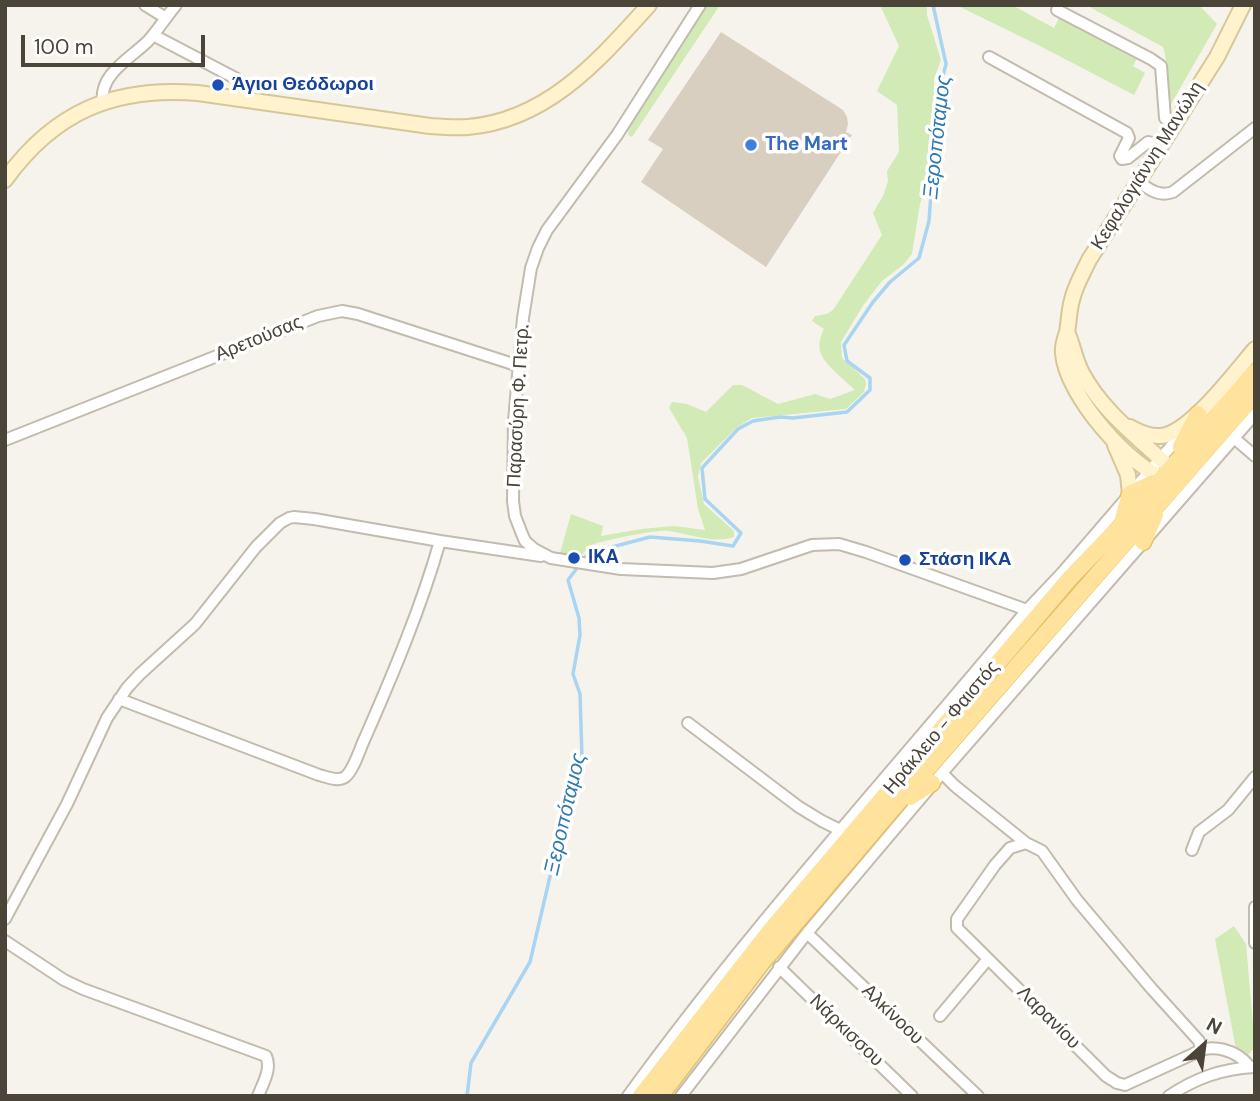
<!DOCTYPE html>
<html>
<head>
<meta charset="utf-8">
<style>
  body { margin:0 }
  #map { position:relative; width:1260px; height:1101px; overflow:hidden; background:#f6f3ec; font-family:"DM Sans",sans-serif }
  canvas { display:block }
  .frame { position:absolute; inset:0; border:7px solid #4b4439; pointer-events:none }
  .north { position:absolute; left:1169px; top:1010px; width:70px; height:70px; -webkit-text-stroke:5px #fff; paint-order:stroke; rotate:28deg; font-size:19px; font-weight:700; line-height:28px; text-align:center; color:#4b4439 }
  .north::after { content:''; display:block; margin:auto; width:24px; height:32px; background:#4b4439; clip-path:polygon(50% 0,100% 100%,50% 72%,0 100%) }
  .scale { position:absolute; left:21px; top:35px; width:184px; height:32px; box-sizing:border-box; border:4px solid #4b4439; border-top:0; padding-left:9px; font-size:21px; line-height:24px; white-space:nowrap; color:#4b4439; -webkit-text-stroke:5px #fff; paint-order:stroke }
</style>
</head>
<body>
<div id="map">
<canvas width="1260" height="1101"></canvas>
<div class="frame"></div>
<div class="north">N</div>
<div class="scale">100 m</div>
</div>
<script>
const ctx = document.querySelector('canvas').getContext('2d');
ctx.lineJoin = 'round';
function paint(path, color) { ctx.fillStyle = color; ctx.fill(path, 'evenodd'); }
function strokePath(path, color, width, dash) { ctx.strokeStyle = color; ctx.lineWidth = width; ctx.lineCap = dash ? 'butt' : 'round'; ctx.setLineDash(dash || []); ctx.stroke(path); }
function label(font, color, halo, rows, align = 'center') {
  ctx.font = font + ' "DM Sans",sans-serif'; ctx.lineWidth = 7; ctx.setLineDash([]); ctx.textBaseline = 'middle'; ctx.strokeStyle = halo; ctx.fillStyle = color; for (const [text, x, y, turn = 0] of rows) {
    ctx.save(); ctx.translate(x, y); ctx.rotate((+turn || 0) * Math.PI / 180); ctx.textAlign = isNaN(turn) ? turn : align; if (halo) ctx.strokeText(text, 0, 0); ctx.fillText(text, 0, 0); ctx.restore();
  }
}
const green = new Path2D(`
  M 706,5 L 720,5 L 632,137 L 628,135 L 629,127 Z
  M 880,5 L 927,5 L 927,15 L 941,60 L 934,79 L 934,93 L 936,116 L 935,143 L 928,180 L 920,204 L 912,254 L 903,265 L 882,281 L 864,304 L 841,342 L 842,358 L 865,379 L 866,384 L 864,392 L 846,409 L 752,418 L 736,428 L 701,463 L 698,477 L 704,504 L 734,531 L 734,537 C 713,544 690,534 669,531 C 657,529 607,540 594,544 C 588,547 583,554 578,559 L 560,553 L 571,514 L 603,526 L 601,536 L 641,529 L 674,526 L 705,530 L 698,509 L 687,438 L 669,408 L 672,402 L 687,404 L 706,412 L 733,385 L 742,385 L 778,404 L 815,394 L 830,399 L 855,390 C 846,381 823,364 820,351 C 818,344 821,335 824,329 L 812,321 L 815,316 L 827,314 L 833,310 L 882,235 L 873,213 L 883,196 L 888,181 L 887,171 L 899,152 L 897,105 L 877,91 L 899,46 Z
  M 956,5 L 1012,5 L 1054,28 L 1060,16 L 1138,57 L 1133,66 L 1145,73 L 1134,95 L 1040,46 Z
  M 1086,5 L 1199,5 L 1217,24 L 1167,111 C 1163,90 1170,67 1163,47 Z
  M 1234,926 L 1246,944 L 1255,1047 L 1247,1056 L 1237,1050 L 1235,1044 L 1215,939 Z`);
const stream = new Path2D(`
  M 467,1096 L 471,1063 L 530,962 L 559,838 L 582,758 L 580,694 L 573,674 L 580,635 L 579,618 L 568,580 L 590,551 L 612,547 L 650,537 L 700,541 L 733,546 L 741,533 L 705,499 L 702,468 L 738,429 L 753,421 L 780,417 L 793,418 L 847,412 L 870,390 L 870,378 L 847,361 L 844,345 L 873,302 L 890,282 L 919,258 L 929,221 L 932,179 L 942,135 L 939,92 L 946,64 L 933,5`);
const building = new Path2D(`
  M 721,32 L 843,110 L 847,117 L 848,124 L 846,132 L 852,135 L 766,267 L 641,182 L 663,149 L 648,140 Z`);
const minor = new Path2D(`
  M 145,5 L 166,18
  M 700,5 L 617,135 L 547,230 L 538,248 L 531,268 L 523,318 L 514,421 L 513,501 L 515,516 L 522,534 L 525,541 L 534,549 L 551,558 L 621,569 L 713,573 L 741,569 L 812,545 L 839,544 L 866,552 L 1027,610
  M 1057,10 L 1151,59 L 1161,66 L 1165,118 L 1175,126
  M 153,35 L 237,79 L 243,84 L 250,100
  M 989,57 L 1127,133 L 1129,138 L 1120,156 L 1122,159 L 1128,158 L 1148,142 L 1162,145
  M 103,102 C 99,74 131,58 148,41 C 158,30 166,17 176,5
  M 1139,182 C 1150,190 1159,197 1173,192 L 1255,128
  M 1234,438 L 1255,456
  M 5,440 L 318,316 L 342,311 L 358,314 L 519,366
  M 119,699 L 319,775 C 327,777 338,782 345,777 C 354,770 360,748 365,738 C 393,674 421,608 440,541
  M 688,723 L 799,807 L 822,821 L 840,830
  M 942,773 L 955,786 L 1026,843 L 1042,851 L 1077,900 L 1151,988 L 1199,1041 L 1201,1049
  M 1026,843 L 1010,848 L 995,865 L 957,919 L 957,928 L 1106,1076 L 1117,1083 L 1125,1085 L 1193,1054 C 1211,1042 1237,1050 1250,1067
  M 1192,850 L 1199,832 L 1228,810 L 1255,777
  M 1255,907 L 1255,943
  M 5,919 L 67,804 L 107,718 L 127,688 L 140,674 L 195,624 L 256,547 L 280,523 L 289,518 L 294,517 L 314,519 L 440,541 L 541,556
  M 807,933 L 978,1096
  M 5,941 L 64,980 L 83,989 L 266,1056 C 272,1069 263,1083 258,1096
  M 779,967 L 912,1096
  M 940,1016 L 988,959
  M 628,1096 C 751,926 894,771 1027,610 L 1062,573 L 1185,430
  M 681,1096 L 807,933 L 942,773 L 1255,414
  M 1169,1096 C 1196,1078 1221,1069 1254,1067`);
const secondary = new Path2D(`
  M 5,180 C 54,112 114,86 198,93 L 430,126 C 443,127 456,128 468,127 C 548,120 599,60 649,5
  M 1067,332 C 1073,345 1075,360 1082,373 C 1103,412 1139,438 1170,468 L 1176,476
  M 1130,427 C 1139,432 1150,437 1161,436 C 1190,433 1235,372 1255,349
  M 1115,445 L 1128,475 L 1130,494
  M 1171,481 C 1132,471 1065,394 1063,353 C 1062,345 1065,339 1067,332 C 1069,321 1069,310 1072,300 C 1075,286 1083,273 1089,260 L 1217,57 L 1243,5`);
const primary = new Path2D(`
  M 1181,447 L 1198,414
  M 1123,519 L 1130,494 L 1153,483
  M 1143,542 L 1155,515
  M 910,797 L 932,783
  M 641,1096 L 770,931 L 888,792 L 1070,578 L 1122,524 L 1255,372
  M 660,1096 L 763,961 L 893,808 L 1255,394`);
const markers = [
  [218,85,7,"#1a4fb4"],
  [751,145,7,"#3f7fe0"],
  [574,558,7,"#1a4fb4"],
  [905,560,7,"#1a4fb4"]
];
const transitNames = [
  ["Άγιοι Θεόδωροι",232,85],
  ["IKA",588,558],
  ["Στάση ΙΚΑ",919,560]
];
const shopNames = [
  ["The Mart",765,145]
];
const streetNames = [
  ["Κεφαλογιάννη Μανώλη",1148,166,-58],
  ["Αρετούσας",259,339,-22],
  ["Παρασύρη Φ. Πετρ.",519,406,-87],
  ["Ηράκλειο - Φαιστός",942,728,-50],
  ["Αλκίνοου",892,1015,44],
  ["Λαρανίου",1048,1018,45],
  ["Νάρκισσου",846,1031,44]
];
const waterNames = [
  ["Ξεροπόταμος",938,137,-84],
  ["Ξεροπόταμος",566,814,-77]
];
paint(green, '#d2eab5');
strokePath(stream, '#a9d4f2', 3.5);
paint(building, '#d8cfc1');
strokePath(minor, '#c2bbae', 14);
strokePath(secondary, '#d6c79b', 18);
strokePath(primary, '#e6c16a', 19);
strokePath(minor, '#fff', 10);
strokePath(secondary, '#fff3cd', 14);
strokePath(primary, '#ffe39c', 16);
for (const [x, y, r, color] of markers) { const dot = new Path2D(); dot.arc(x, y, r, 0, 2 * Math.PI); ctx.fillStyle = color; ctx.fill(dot); strokePath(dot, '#fff', 2.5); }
label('bold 19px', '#164399', '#fff', transitNames, 'left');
label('bold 19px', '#366cbe', '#fff', shopNames, 'left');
label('19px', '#4b4439', '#fff', streetNames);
label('italic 21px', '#2e7ab2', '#fff', waterNames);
</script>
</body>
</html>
